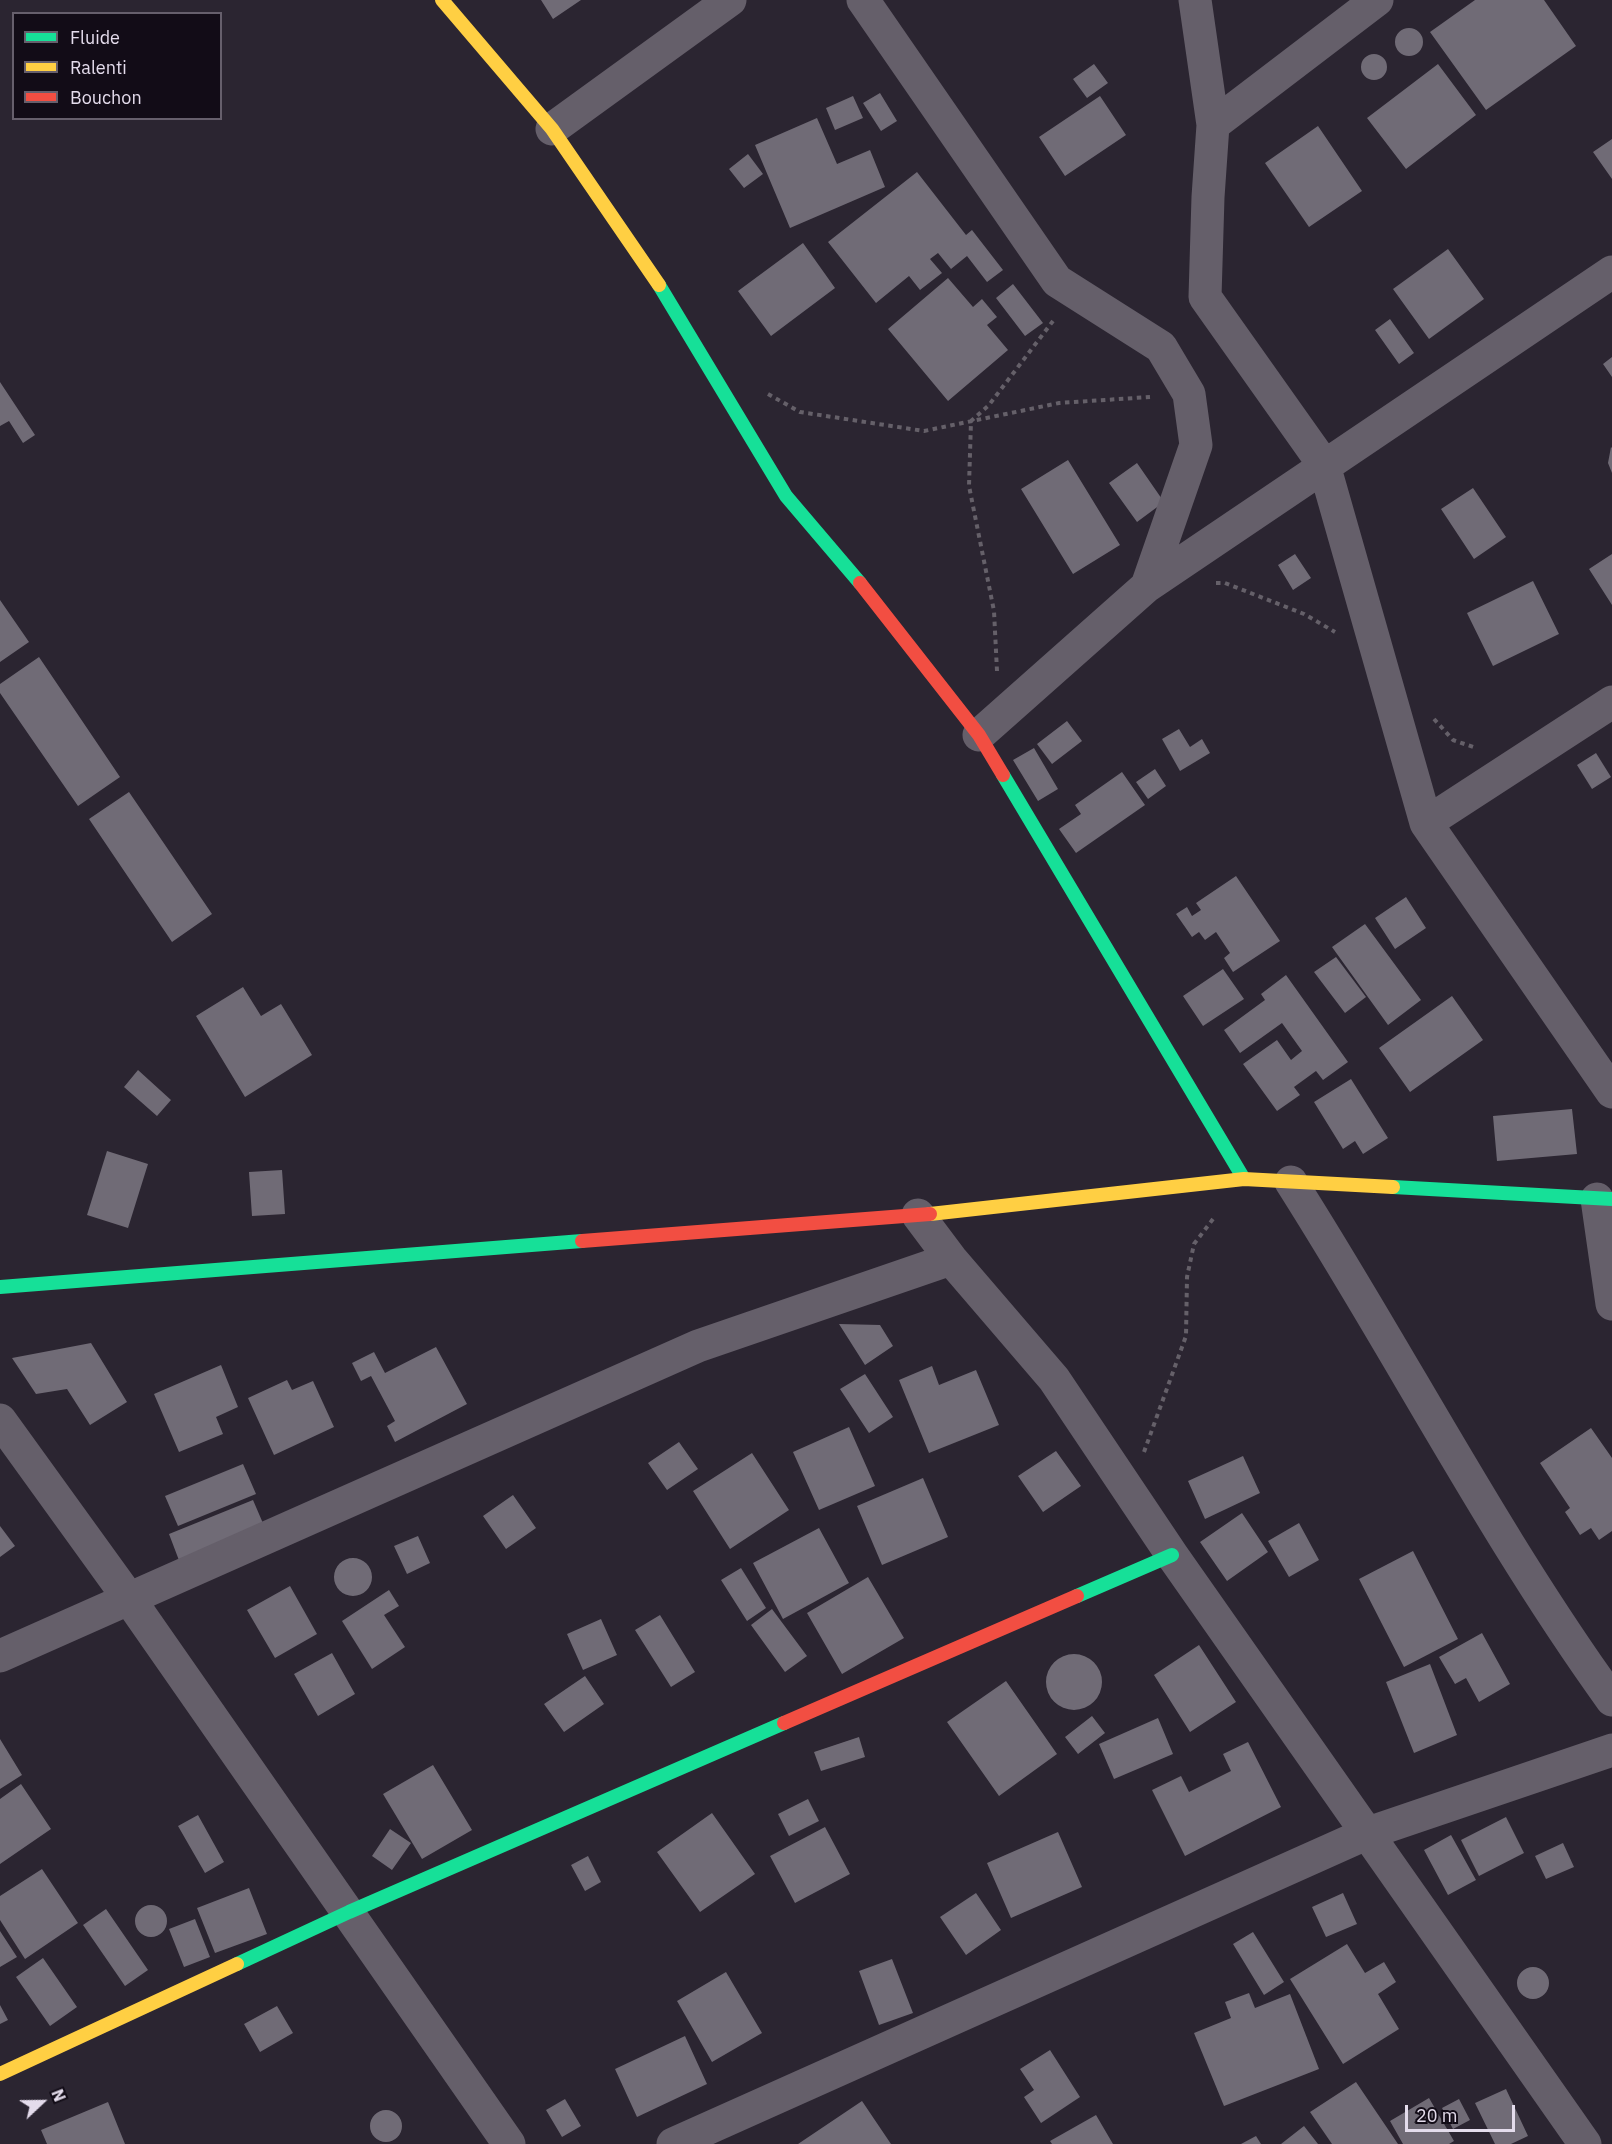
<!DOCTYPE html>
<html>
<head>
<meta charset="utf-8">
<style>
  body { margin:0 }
  #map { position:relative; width:1612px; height:2144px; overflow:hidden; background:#2b2531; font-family:"IBM Plex Sans",sans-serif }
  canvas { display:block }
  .legend { position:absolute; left:12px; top:12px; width:210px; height:108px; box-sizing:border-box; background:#120c17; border:2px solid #665f6c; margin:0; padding:8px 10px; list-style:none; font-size:18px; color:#e4dcec }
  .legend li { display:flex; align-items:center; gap:12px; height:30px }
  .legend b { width:30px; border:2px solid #665f6c }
  .north { position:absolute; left:12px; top:2072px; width:60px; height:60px; -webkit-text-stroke:4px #120c17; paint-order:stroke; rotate:68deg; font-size:16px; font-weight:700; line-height:24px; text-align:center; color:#e4dcec }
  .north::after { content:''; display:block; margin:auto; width:21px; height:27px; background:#e4dcec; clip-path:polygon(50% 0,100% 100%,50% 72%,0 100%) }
  .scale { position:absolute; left:1405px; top:2105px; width:110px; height:27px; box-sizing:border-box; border:3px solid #e4dcec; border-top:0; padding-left:8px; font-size:18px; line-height:21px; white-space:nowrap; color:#e4dcec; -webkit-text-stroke:4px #120c17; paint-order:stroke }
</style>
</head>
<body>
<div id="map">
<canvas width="1612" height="2144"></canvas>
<ul class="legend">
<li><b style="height:8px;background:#16e098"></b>Fluide</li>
<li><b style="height:8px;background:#ffcf43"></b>Ralenti</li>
<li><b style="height:8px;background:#f24e42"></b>Bouchon</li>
</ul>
<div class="north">N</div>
<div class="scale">20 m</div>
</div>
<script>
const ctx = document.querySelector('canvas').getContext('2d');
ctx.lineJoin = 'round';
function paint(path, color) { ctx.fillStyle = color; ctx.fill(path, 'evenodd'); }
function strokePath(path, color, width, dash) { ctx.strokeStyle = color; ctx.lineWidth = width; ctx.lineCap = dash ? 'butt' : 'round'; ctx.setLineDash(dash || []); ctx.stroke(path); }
const building = new Path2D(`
  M 541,0 L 581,0 L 553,19 Z
  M 1475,0 L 1544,0 L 1576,46 L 1486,110 L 1430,32 Z
  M1395 42a14 14 0 1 1 28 0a14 14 0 1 1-28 0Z
  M1361 67a13 13 0 1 1 26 0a13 13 0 1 1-26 0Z
  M 1094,64 L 1108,83 L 1087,98 L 1073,79 Z
  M 1438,64 L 1476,115 L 1406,169 L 1367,118 Z
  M 880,93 L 897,121 L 881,131 L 863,103 Z
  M 853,96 L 863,118 L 835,130 L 826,108 Z
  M 1100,96 L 1126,135 L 1065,176 L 1039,137 Z
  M 817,118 L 837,164 L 870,150 L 885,187 L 790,228 L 755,145 Z
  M 1318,126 L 1362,191 L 1309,227 L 1265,163 Z
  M 1612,139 L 1612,179 L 1593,152 Z
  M 748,154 L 763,174 L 744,188 L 729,169 Z
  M 917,172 L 966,235 L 972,230 L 1003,270 L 987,282 L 967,256 L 951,269 L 938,253 L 930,259 L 942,273 L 920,290 L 909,276 L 876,303 L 828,242 Z
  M 803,243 L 835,288 L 771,336 L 738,291 Z
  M 1448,249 L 1484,299 L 1429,339 L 1393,289 Z
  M 948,278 L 973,307 L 982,299 L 997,317 L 987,325 L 1008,350 L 948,401 L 888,329 Z
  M 1013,284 L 1043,323 L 1025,336 L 996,298 Z
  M 1390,319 L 1414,353 L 1399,364 L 1375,330 Z
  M 1612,357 L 1612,377 L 1603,364 Z
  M 0,382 L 35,435 L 23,443 L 9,421 L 0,426 Z
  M 1611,447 L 1612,448 L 1612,473 L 1608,463 Z
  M 1068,460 L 1120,545 L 1073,574 L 1021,489 Z
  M 1137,463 L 1164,502 L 1137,522 L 1109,483 Z
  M 1473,488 L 1506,537 L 1474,559 L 1441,509 Z
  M 1295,554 L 1311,578 L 1293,590 L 1278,565 Z
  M 1612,554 L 1612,605 L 1589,569 Z
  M 1533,581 L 1559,634 L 1493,666 L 1467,613 Z
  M 0,600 L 29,642 L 0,662 Z
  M 39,657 L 120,777 L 78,806 L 0,693 L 0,684 Z
  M 1067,721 L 1082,741 L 1052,764 L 1037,744 Z
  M 1179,729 L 1190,747 L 1202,739 L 1210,753 L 1180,771 L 1162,739 Z
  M 1034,748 L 1058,789 L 1038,801 L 1013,760 Z
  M 1596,753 L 1611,777 L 1592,789 L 1577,765 Z
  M 1155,769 L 1166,786 L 1148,799 L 1136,782 Z
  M 1122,772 L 1145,805 L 1076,853 L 1059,829 L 1081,814 L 1075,805 Z
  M 129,792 L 212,914 L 172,942 L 89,819 Z
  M 1236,876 L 1280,941 L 1233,972 L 1224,958 L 1230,953 L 1216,932 L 1205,940 L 1199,932 L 1192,937 L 1176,914 L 1187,907 L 1192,916 L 1201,910 L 1196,903 Z
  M 1406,897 L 1426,928 L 1395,949 L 1375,918 Z
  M 1365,924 L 1421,1000 L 1388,1025 L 1332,947 Z
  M 1336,957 L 1366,997 L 1345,1013 L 1314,972 Z
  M 1223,969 L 1244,999 L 1203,1026 L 1183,996 Z
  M 1286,975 L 1348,1062 L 1323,1080 L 1316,1071 L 1294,1087 L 1300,1095 L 1277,1111 L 1243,1064 L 1277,1040 L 1291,1060 L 1302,1051 L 1282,1023 L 1240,1053 L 1224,1030 L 1265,1000 L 1261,994 Z
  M 243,987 L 261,1016 L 281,1004 L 312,1055 L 245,1097 L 196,1016 Z
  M 1452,996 L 1483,1040 L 1410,1092 L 1379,1048 Z
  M 138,1070 L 171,1100 L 157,1116 L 124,1087 Z
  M 1351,1079 L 1388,1138 L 1363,1154 L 1355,1141 L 1343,1149 L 1314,1102 Z
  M 1572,1109 L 1577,1154 L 1497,1161 L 1493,1116 Z
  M 107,1151 L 148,1164 L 128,1228 L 87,1215 Z
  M 282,1170 L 285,1214 L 252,1216 L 249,1172 Z
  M 839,1324 L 880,1325 L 893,1346 L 865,1365 Z
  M 91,1343 L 127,1402 L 90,1425 L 67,1389 L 36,1394 L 12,1358 Z
  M 436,1347 L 467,1404 L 395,1442 L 387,1426 L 395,1421 L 371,1376 L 361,1381 L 352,1363 L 374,1352 L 385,1373 Z
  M 221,1365 L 238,1407 L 216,1417 L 223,1434 L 179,1452 L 154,1394 Z
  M 932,1366 L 939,1385 L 976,1370 L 999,1425 L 929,1453 L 899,1380 Z
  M 865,1374 L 893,1417 L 869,1433 L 840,1389 Z
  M 287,1380 L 292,1390 L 313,1381 L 334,1427 L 274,1455 L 248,1398 Z
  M 849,1427 L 875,1486 L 819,1510 L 793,1452 Z
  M 1591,1428 L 1612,1458 L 1612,1531 L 1599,1540 L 1591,1528 L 1580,1535 L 1565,1512 L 1570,1508 L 1540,1463 Z
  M 679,1442 L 698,1469 L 667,1490 L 648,1463 Z
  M 1056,1451 L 1081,1486 L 1043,1512 L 1018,1476 Z
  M 752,1453 L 789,1510 L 730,1549 L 693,1491 Z
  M 1243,1456 L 1260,1493 L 1205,1519 L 1188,1481 Z
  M 243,1464 L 256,1494 L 178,1526 L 165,1496 Z
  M 923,1478 L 948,1537 L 882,1565 L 857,1506 Z
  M 513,1495 L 536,1528 L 506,1549 L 483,1516 Z
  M 253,1500 L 265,1528 L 180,1563 L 169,1534 Z
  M 1242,1513 L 1268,1552 L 1227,1581 L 1200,1542 Z
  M 1299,1523 L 1319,1560 L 1289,1577 L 1268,1541 Z
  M 0,1526 L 15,1546 L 0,1557 Z
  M 819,1528 L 849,1583 L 783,1619 L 753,1563 Z
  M 418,1536 L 430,1563 L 407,1574 L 394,1546 Z
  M 1413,1551 L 1458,1639 L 1404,1667 L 1359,1579 Z
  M334 1577a19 19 0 1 1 38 0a19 19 0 1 1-38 0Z
  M 741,1568 L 766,1608 L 747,1621 L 721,1580 Z
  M 868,1577 L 904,1638 L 842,1674 L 807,1613 Z
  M 290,1586 L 317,1634 L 275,1658 L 247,1610 Z
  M 389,1590 L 399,1606 L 384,1615 L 405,1647 L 372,1669 L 342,1621 Z
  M 772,1609 L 807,1656 L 785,1672 L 751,1625 Z
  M 660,1615 L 695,1672 L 671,1687 L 635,1630 Z
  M 601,1619 L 617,1655 L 583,1670 L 567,1634 Z
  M 1482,1633 L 1510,1684 L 1479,1702 L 1466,1678 L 1455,1684 L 1439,1657 Z
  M 1199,1645 L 1236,1702 L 1190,1732 L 1154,1675 Z
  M 332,1653 L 355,1694 L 318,1716 L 294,1674 Z
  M1046 1682a28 28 0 1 1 56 0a28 28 0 1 1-56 0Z
  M 1430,1664 L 1457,1735 L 1414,1753 L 1386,1682 Z
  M 585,1676 L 604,1704 L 564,1732 L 544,1704 Z
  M 1006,1681 L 1057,1754 L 999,1796 L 947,1722 Z
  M 1092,1716 L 1105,1733 L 1078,1754 L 1065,1737 Z
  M 1158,1718 L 1173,1754 L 1114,1779 L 1099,1744 Z
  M 859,1737 L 865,1757 L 821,1771 L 814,1752 Z
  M 0,1739 L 22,1775 L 0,1789 Z
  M 1248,1742 L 1281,1807 L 1185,1856 L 1152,1790 L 1181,1776 L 1189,1792 L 1231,1771 L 1223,1754 Z
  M 433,1765 L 472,1830 L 422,1859 L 383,1794 Z
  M 21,1784 L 51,1829 L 0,1864 L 0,1799 Z
  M 808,1799 L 819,1821 L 789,1836 L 778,1814 Z
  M 712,1813 L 755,1874 L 700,1912 L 657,1852 Z
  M 198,1815 L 224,1862 L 205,1873 L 178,1826 Z
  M 1506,1817 L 1524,1853 L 1479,1876 L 1461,1840 Z
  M 825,1827 L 850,1874 L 795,1903 L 770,1856 Z
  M 390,1829 L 411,1843 L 392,1870 L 372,1856 Z
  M 1058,1832 L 1082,1887 L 1011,1918 L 987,1863 Z
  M 1451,1835 L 1476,1880 L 1448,1895 L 1424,1850 Z
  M 1563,1843 L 1574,1867 L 1546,1879 L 1535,1856 Z
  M 588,1856 L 601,1882 L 585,1891 L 571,1865 Z
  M 42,1869 L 78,1923 L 25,1959 L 0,1920 L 0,1896 Z
  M 249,1888 L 267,1934 L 215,1953 L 197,1908 Z
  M 976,1893 L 1001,1930 L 966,1955 L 940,1917 Z
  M 1343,1893 L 1357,1924 L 1326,1937 L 1312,1907 Z
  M135 1921a16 16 0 1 1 32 0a16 16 0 1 1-32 0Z
  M 106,1909 L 148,1970 L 125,1986 L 83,1925 Z
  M 195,1919 L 210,1957 L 184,1967 L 169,1929 Z
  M 0,1931 L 17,1957 L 0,1967 Z
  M 1253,1932 L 1284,1982 L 1264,1995 L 1233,1944 Z
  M 1347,1944 L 1365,1973 L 1384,1962 L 1396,1982 L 1378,1994 L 1399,2029 L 1343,2064 L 1290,1979 Z
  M 43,1958 L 77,2007 L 50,2026 L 16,1977 Z
  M 892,1959 L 913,2013 L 879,2025 L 859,1971 Z
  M1517 1983a16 16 0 1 1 32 0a16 16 0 1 1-32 0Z
  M 726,1972 L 762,2033 L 712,2062 L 677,2001 Z
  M 1249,1993 L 1255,2008 L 1290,1994 L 1319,2069 L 1224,2106 L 1194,2033 L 1231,2018 L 1225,2002 Z
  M 0,2005 L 8,2020 L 0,2024 Z
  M 277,2006 L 293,2033 L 260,2052 L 244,2024 Z
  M 685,2036 L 707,2084 L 637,2117 L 615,2069 Z
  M 1050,2050 L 1080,2097 L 1041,2123 L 1024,2097 L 1034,2090 L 1020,2069 Z
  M 1356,2082 L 1398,2144 L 1332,2144 L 1310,2112 Z
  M 1506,2089 L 1528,2136 L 1511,2144 L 1495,2144 L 1475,2103 Z
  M 1429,2098 L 1454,2141 L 1449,2144 L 1403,2144 L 1390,2121 Z
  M 565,2099 L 581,2126 L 562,2137 L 546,2110 Z
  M 1459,2099 L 1470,2120 L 1453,2129 L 1442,2108 Z
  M 862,2101 L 891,2144 L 798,2144 Z
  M 108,2102 L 125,2144 L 47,2144 L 41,2130 Z
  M370 2126a16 16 0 1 1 32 0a16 16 0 1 1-32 0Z
  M 1096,2115 L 1113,2144 L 1052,2144 L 1050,2141 Z
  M 1304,2126 L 1318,2144 L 1281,2144 Z
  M 1256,2136 L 1261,2144 L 1241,2144 Z`);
const path = new Path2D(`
  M 768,394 L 800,412 L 924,431 L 1059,403 L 1150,397
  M 1216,583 L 1225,583 L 1304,614 L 1335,632
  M 997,671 L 994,611 L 969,486 L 971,421 L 989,405 L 1053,321
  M 1434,719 L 1453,740 L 1476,748
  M 1144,1452 L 1186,1336 L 1187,1277 L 1194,1244 L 1213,1219`);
const street = new Path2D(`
  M 863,0 L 1057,281 L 1161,347 L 1189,394 L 1196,445 L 1147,586
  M 1195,0 L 1213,125 L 1208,197 L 1205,297 L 1324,465 L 1426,823 L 1612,1092
  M 1213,125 L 1377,0
  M 552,129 L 730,0
  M 979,735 L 1147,586 L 1612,272
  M 1426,823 L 1612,702
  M 1291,1182 C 1400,1353 1493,1535 1612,1700
  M 1597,1199 L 1612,1304
  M 918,1215 L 951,1259 L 1054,1379 L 1172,1555 L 1585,2144
  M 0,1420 L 130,1600 L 509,2144
  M 0,1656 L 698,1346 L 951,1259
  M 673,2144 L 1368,1833 L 1612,1750`);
const fast = new Path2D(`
  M 659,285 L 786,496 L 860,583
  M 1003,775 L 1244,1179
  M 1393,1187 L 1612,1199
  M 0,1287 L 582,1241
  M 1077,1596 L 1172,1555
  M 237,1964 L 349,1912 L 784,1723`);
const slow = new Path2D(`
  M 442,0 L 552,129 L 659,285
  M 930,1214 L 1244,1179 L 1393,1187
  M 0,2074 L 237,1964`);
const jam = new Path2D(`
  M 860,583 L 979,735 L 1003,775
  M 582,1241 L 930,1214
  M 784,1723 L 1077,1596`);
paint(building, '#706b76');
strokePath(path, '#656069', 4, [4.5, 4.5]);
strokePath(street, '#655f6a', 33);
strokePath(fast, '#16e098', 14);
strokePath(slow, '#ffcf43', 14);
strokePath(jam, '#f24e42', 14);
</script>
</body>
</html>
